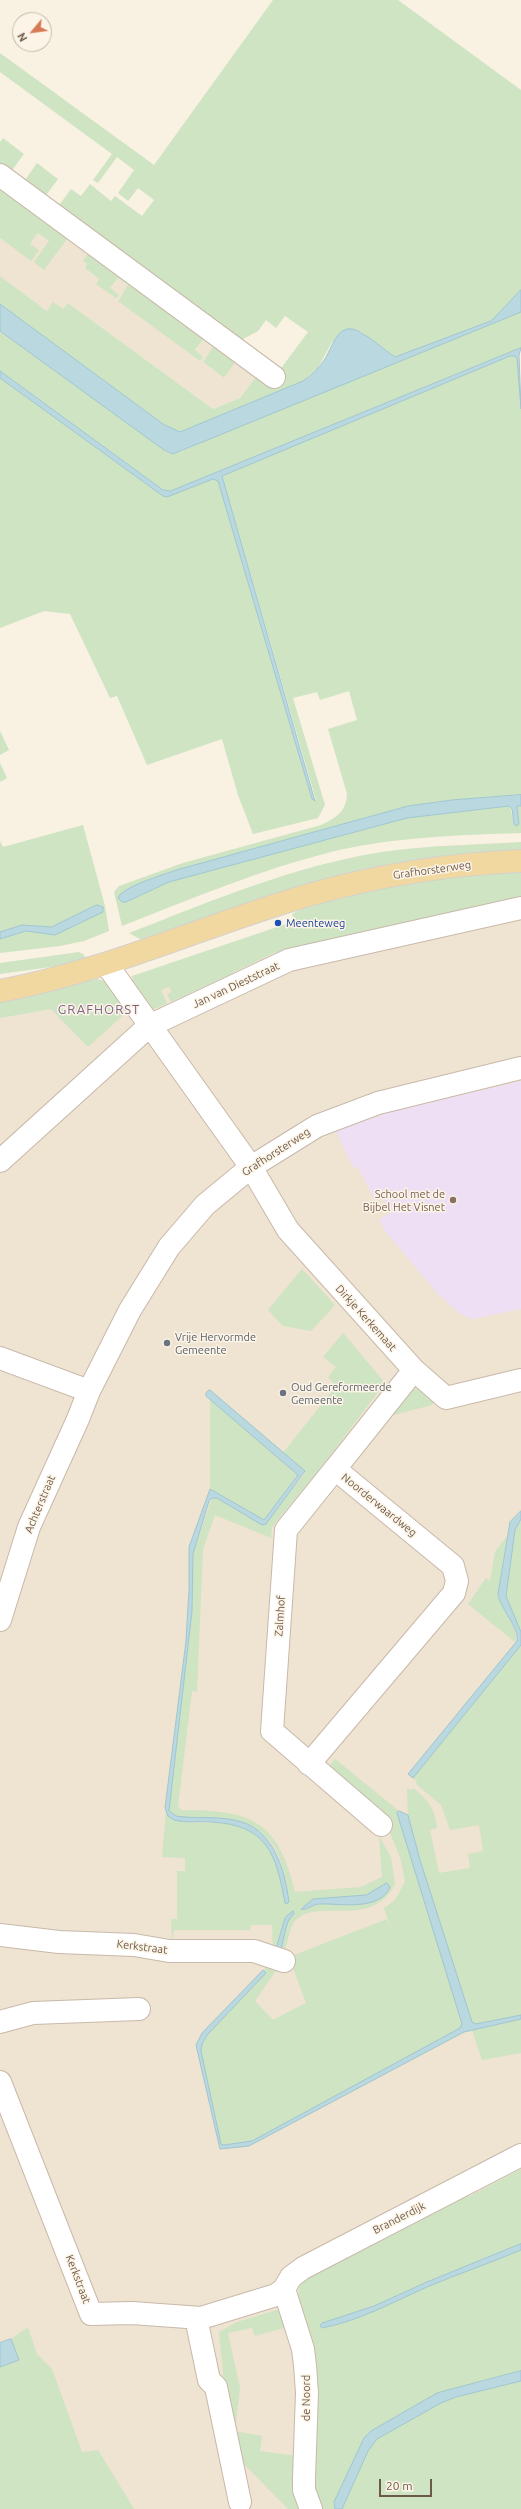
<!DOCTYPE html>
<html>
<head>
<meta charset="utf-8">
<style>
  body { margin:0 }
  #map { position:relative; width:521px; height:2509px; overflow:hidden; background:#f9f1e2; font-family:Ubuntu,sans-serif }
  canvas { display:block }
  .north { position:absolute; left:12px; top:12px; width:40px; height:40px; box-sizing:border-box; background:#fcf5e7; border:1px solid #c3b7a9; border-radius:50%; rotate:241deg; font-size:11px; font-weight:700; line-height:16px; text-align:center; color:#6d594b }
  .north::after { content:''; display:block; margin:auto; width:14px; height:18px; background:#d67954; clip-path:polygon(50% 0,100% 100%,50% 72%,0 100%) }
  .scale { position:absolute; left:379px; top:2479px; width:53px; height:18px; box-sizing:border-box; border:2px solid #6d594b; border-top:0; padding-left:5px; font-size:12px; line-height:14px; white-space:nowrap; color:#6d594b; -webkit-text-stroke:3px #fcf5e7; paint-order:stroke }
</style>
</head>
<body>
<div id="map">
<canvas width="521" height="2509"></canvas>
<div class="north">N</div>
<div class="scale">20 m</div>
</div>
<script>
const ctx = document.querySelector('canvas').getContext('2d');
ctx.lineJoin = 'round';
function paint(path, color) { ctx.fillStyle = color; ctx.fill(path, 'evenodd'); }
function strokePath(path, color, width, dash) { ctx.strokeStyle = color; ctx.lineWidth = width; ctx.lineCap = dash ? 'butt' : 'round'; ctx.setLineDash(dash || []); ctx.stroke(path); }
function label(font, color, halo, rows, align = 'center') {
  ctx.font = font + ' Ubuntu,sans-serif'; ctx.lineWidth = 3; ctx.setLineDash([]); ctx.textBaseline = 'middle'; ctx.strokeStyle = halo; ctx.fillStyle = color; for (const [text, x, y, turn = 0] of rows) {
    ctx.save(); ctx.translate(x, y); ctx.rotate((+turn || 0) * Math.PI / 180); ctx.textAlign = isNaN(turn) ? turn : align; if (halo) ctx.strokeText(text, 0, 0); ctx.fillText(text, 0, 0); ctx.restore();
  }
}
const residential = new Path2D(`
  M 38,233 L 49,241 L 69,236 L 92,253 L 85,268 L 99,279 L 96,284 L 110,288 L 118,278 L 129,286 L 118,300 L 200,361 L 203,357 L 195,351 L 203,340 L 214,347 L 203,362 L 224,378 L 238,359 L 258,374 L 240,398 L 213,409 L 68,303 L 63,309 L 47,311 L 0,276 L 0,238 L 31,260 L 30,244 Z
  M 521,877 L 521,2321 L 344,2509 L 0,2509 L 0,1007 L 100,986 L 281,930 Z`);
const education = new Path2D(`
  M 521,1081 L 521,1309 L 472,1319 L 460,1314 L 439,1295 L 385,1231 L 379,1219 L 390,1213 L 383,1198 L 375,1201 L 358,1167 L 353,1168 L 336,1131 L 390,1112 Z`);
const green = new Path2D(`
  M 273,0 L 398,0 L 521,90 L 521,290 L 491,321 L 405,355 L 395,357 L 360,331 L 332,342 L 318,368 L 303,381 L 180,432 L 163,424 L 0,304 L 0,276 L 47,311 L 53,302 L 63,309 L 68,303 L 213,409 L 240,398 L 258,374 L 270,383 L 308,332 L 285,316 L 276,328 L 266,320 L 258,331 L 239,341 L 57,208 L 71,189 L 81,196 L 90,184 L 111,201 L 115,196 L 142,216 L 154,200 L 138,188 L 128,201 L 118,193 L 134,170 L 117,157 L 98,183 L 93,180 L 112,154 L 0,72 L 0,53 L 154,165 Z
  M 3,138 L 24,154 L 10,173 L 0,166 L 0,142 Z
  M 37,163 L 58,179 L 44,198 L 23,183 Z
  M 0,186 L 69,236 L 44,270 L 34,262 L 49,241 L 38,233 L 30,244 L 39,250 L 31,261 L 0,238 Z
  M 88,254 L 238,359 L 224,378 L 203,362 L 213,347 L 203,340 L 195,350 L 203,357 L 200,361 L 118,301 L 128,285 L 118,278 L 110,288 L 119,295 L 116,298 L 96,284 L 99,279 L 85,268 L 87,264 L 83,261 Z
  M 521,312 L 521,348 L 170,491 L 163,490 L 0,371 L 0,331 L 169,453 L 180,452 L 246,423 Z
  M 510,356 L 515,356 L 517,359 L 521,409 L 521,795 L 452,800 L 408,806 L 180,869 L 149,879 L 120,901 L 126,902 L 169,882 L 407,818 L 510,806 L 514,824 L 519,824 L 517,806 L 521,806 L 521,833 C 458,835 393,837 331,852 C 259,870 191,899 122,926 L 114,892 L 119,886 L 183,863 L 321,825 C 336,818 346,812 347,794 L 328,729 L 357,720 L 349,691 L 320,700 L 317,692 L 293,698 L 325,805 L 318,818 L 253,834 L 238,795 L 222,739 L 147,765 L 117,696 L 110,698 L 70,614 L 44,611 L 0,628 L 0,378 L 163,496 L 213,479 L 218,481 L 312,799 L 316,800 L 222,476 Z
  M 0,731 L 9,750 L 0,755 Z
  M 0,763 L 7,778 L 0,782 Z
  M 83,825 L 105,906 L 109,931 L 84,941 L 60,946 L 0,953 L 0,939 L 26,931 L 55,935 L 74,917 L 51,927 L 22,925 L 0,932 L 0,841 L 3,847 Z
  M 521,842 L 521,853 L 145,942 L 129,933 C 212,901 293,866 382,852 C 428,845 475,845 521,842 Z
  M 521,870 L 521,897 L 281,951 L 281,956 L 279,957 L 276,952 L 232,973 L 233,978 L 230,980 L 227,976 L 186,995 L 188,1000 L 183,1001 L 181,997 L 171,1002 L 167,994 L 172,992 L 169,987 L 161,990 L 167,1004 L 151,1010 L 134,987 L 132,976 L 295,921 L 292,914 L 316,901 L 417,880 Z
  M 79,952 L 84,955 L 87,962 L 0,974 L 0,963 Z
  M 97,979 L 105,981 L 129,1010 L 88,1047 L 51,1009 L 0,1018 L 0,1000 Z
  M 302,1269 L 335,1305 L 311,1331 L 283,1326 L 268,1310 Z
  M 343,1333 L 385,1383 L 319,1470 L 272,1527 L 271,1538 L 215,1515 L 203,1549 L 197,1692 L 192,1691 L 178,1806 L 181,1810 C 251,1810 278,1820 295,1892 L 361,1887 L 382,1877 L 379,1836 L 391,1857 L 395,1884 C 372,1931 316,1896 295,1921 C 288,1929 289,1943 283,1952 L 273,1953 L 272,1925 L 251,1925 L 250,1930 L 174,1930 L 172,1942 L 171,1919 L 177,1919 L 177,1871 L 185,1871 L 185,1858 L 162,1857 L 166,1812 C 183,1842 272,1786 284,1895 C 283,1885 284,1872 281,1862 C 260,1796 183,1831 169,1811 L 192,1611 L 193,1554 L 212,1498 L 217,1498 L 262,1525 L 266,1524 L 305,1473 L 304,1470 L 283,1453 L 336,1386 L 328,1377 L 336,1367 L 323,1357 ZM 390,1887 C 380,1911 338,1903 318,1904 C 312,1905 305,1910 301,1909 L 301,1907 L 366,1895 ZM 294,1913 L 289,1919 L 277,1952 L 284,1921 Z
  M 422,1388 L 434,1401 L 432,1405 L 394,1415 L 391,1413 L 406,1391 Z
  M 210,1400 L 298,1474 L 264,1520 L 210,1489 Z
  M 521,1519 L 521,1632 L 506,1596 L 515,1530 Z
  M 507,1536 L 498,1594 C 500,1607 521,1632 515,1642 L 468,1604 L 486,1578 L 490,1581 L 495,1552 Z
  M 521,1645 L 521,2015 L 476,2025 L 472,2022 L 420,1860 L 408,1815 L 407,1791 L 407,1788 L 411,1790 L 413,1788 C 428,1800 435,1808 437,1828 L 430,1830 L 439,1873 L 470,1868 L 468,1854 L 483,1851 L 479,1825 L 450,1830 L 441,1805 L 416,1784 L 417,1782 L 413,1778 Z
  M 335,1759 L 399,1811 L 397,1813 L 462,2024 L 460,2028 L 252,2141 L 224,2145 L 221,2144 L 201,2051 L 202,2044 L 208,2034 L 266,1973 L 264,1970 L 270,1962 L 279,1966 L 255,2001 L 273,2020 L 306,2003 L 289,1957 L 387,1919 L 393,1934 L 384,1908 L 395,1900 L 405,1882 L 401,1860 L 386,1823 L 329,1766 Z
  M 521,2019 L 521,2053 L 482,2060 L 472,2030 Z
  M 521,2169 L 521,2244 L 427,2282 L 374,2306 L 322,2323 L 324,2328 L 376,2310 L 429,2286 L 521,2250 L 521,2371 L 437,2393 L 371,2431 L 367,2434 L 335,2509 L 316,2509 L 297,2302 L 301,2278 L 350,2256 L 422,2219 L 424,2211 L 452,2196 L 470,2196 Z
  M 283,2308 L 291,2326 L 255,2336 L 252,2328 L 228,2333 L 240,2388 L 235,2431 L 262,2436 L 260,2451 L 297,2456 L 305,2509 L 288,2509 L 235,2455 L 229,2434 L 219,2332 L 237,2322 Z
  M 28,2327 L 37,2354 L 52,2369 L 82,2452 L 98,2450 L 134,2509 L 0,2509 L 0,2367 L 19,2360 L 11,2339 Z
  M 521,2381 L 521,2509 L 342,2509 L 368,2451 L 377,2439 L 441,2403 L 456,2397 Z`);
const water = new Path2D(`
  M 521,290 L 521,312 L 173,454 L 164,450 L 0,331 L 0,304 L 163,424 L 180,432 L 303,381 C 312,375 319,368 325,359 C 333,345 339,320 360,332 C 373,339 383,349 395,357 L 491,321 Z
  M 521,348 L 519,355 L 521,409 L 517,359 L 515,356 L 510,356 L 222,476 L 315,801 L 312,799 L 218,481 L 213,479 L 167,497 L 163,496 L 0,378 L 0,371 L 163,490 L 170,491 Z
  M 521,795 L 521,806 L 517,806 L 519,824 L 517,826 L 514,824 L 512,809 L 509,806 L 407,818 L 169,882 L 126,902 L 122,902 L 118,898 C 121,887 168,873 180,869 L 408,806 L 452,800 Z
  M 97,905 L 103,907 L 103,912 L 55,935 L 26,931 L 0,939 L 0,932 L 22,925 L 51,927 Z
  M 210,1390 L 305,1471 L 266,1524 L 262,1525 L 217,1498 L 212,1498 L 209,1501 L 193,1554 L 192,1611 L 169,1811 L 176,1816 C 195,1819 215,1816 234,1820 C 273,1827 284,1867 289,1902 L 287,1904 L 285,1903 C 276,1853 267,1825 211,1822 C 199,1821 186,1823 174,1820 L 168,1816 L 165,1808 L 186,1641 L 189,1590 L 189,1547 L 210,1489 L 264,1520 L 298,1475 L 206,1396 L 206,1393 Z
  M 521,1511 L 521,1519 L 515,1530 L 506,1596 L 521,1632 L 521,1645 L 413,1778 L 408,1774 L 517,1641 C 520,1629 500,1608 498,1594 L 510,1522 Z
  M 399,1811 L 408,1815 L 420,1860 L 472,2022 L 476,2024 L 521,2015 L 521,2019 L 464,2032 L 249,2146 L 220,2149 L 196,2045 L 202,2033 L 263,1970 L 266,1973 L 208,2034 L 202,2044 L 201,2051 L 221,2144 L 224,2145 L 252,2141 L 460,2028 L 462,2024 L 397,1813 Z
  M 387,1883 L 390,1887 C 380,1912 338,1903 318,1904 C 312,1905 305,1911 301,1909 L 313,1899 L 366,1895 Z
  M 293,1911 L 294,1914 C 284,1921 285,1940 280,1951 L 276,1949 L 285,1918 Z
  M 521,2244 L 521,2250 C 490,2263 458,2274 427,2287 C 393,2302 359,2321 322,2328 L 320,2326 L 322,2323 L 374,2306 L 427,2282 Z
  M 11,2339 L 19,2360 L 0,2367 L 0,2343 Z
  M 521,2371 L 521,2381 L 456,2397 L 441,2403 L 377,2439 L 368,2451 L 342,2509 L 335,2509 L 334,2502 L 364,2438 L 371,2431 L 437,2393 Z`);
const minor = new Path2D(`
  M 0,175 L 274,377
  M 107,965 L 251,1167 L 288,1230 L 414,1370 L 446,1398 L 521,1380
  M 0,1161 L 149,1026 L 289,960 L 521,908
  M 0,1358 L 89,1391
  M 335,1469 L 286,1530 L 272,1731 L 381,1825
  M 0,1620 L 29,1527 L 78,1419 L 89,1391 L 130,1310 L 169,1247 L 205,1205 L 251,1167 L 317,1126 L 378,1103 L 521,1068
  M 309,1764 L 454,1593 L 457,1581 L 453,1566 L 335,1469 L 414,1370
  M 0,1935 L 59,1942 L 134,1945 L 169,1951 L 254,1951 L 284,1961
  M 0,2022 L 33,2013 L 139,2009
  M 0,2082 L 91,2314 L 132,2313 L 201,2318 L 276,2295 L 284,2289 L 291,2277 L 303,2268 L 521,2155
  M 284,2289 L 303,2349 L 305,2365 L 307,2393 L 304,2478 L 304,2490 L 311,2509
  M 196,2318 L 209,2380 L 216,2387 L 240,2502`);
const major = new Path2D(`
  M 0,991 C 108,971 207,924 312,894 C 380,875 451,864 521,861`);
const markers = [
  [278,923,4,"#1a4fb4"],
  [453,1200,4,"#8d6e63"],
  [167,1343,4,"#6b7280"],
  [283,1393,4,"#6b7280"]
];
const streetNames = [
  ["Grafhorsterweg",432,870,-8],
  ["Jan van Dieststraat",236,985,-25],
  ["Grafhorsterweg",276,1152,-33],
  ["Dirkje Kerkemaat",366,1318,48],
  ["Achterstraat",40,1504,-67],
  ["Noorderwaardweg",379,1505,39],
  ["Zalmhof",280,1616,-86],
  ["Kerkstraat",142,1947,7],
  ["Branderdijk",399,2218,-27],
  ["Kerkstraat",78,2279,69],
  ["de Noord",306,2398,-90]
];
const transitNames = [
  ["Meenteweg",286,923]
];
const educationNames = [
  ["School met de",445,1194],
  ["Bijbel Het Visnet",445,1207]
];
const worshipNames = [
  ["Vrije Hervormde",175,1337],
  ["Gemeente",175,1350],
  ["Oud Gereformeerde",291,1387],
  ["Gemeente",291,1400]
];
const quarterNames = [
  ["GRAFHORST",99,1010]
];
paint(residential, '#efe3d1');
paint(education, '#eedff5');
paint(green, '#cee4c2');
paint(water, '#b9d8e0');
strokePath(water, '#a0c6d0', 1);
strokePath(minor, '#c8b9aa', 24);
strokePath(major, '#d6d1cd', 24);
strokePath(minor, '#fff', 22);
strokePath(major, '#f1d8a1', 22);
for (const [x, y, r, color] of markers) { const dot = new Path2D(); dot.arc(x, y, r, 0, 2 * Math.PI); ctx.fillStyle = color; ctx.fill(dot); strokePath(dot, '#fcf5e7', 1.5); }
label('11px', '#6d594b', '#fcf5e7', streetNames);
label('11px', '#164399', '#fcf5e7', transitNames, 'left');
label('11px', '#785e54', '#fcf5e7', educationNames, 'right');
label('11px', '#5b616d', '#fcf5e7', worshipNames, 'left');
ctx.letterSpacing = '1px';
label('13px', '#7f648a', '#fcf5e7', quarterNames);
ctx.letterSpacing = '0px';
</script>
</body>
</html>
